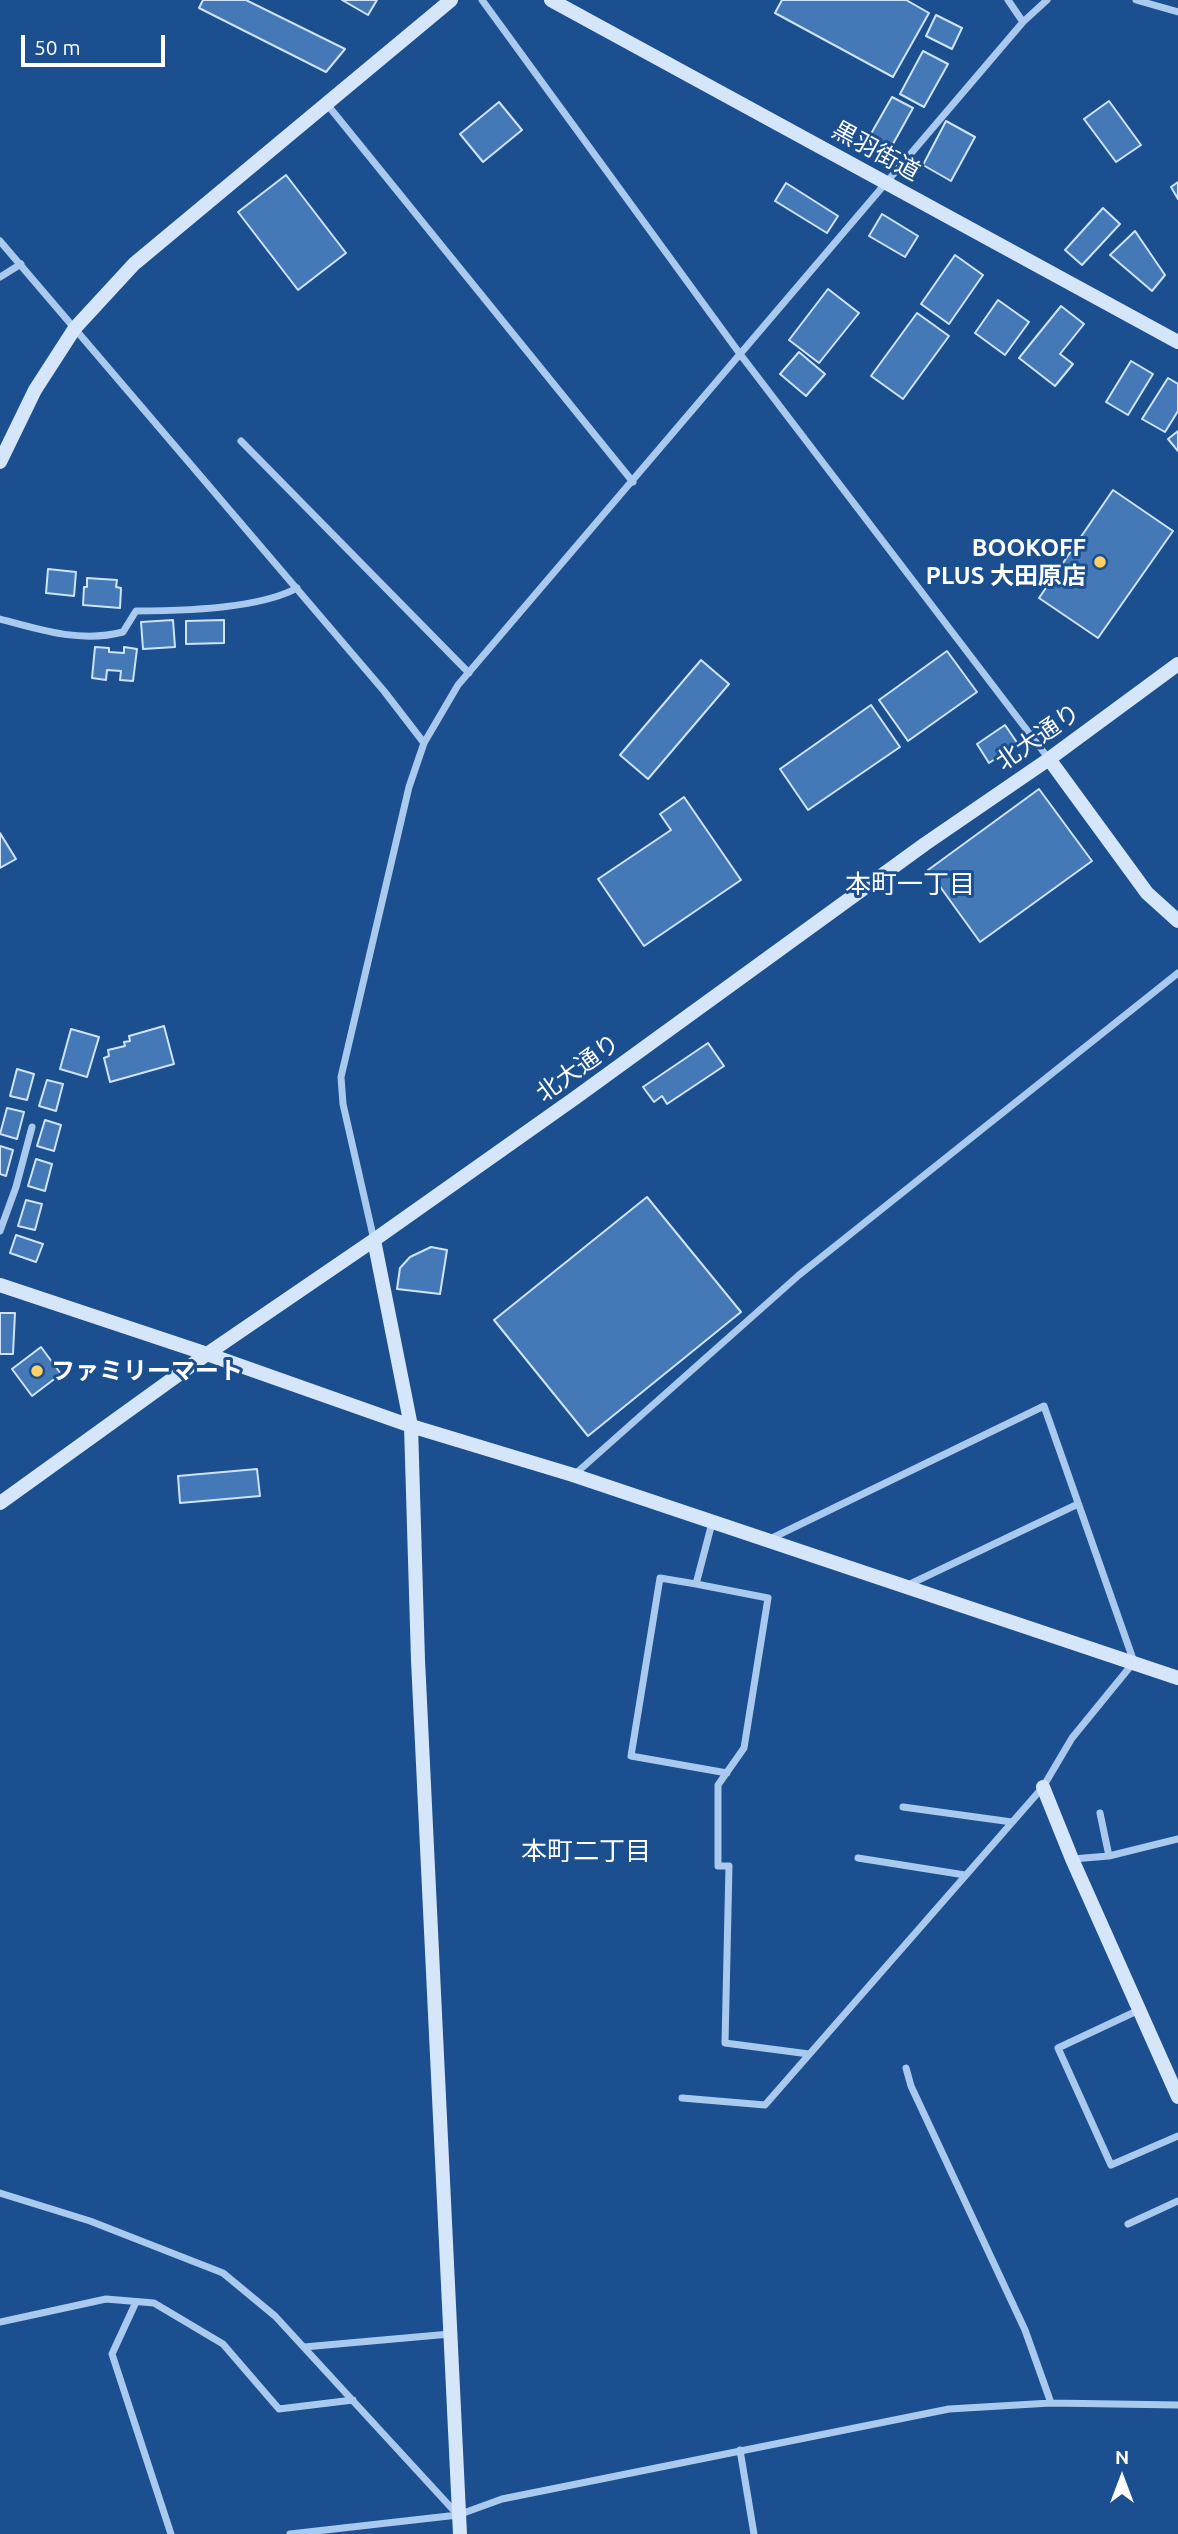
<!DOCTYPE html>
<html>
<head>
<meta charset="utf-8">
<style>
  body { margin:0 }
  #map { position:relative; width:1178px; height:2534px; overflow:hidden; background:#1b4f8f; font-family:Ubuntu,sans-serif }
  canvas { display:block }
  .north { position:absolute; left:1087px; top:2443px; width:70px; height:70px; -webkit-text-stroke:5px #1b4f8f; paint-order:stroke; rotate:0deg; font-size:19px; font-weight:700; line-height:28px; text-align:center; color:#fff }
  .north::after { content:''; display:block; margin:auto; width:24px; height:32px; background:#fff; clip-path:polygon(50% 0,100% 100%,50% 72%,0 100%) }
  .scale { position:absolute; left:21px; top:35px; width:144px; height:32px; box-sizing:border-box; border:4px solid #fff; border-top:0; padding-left:9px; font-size:21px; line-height:24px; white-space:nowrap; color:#fff; -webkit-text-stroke:5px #1b4f8f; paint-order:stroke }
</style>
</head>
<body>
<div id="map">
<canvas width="1178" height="2534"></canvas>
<div class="north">N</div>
<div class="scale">50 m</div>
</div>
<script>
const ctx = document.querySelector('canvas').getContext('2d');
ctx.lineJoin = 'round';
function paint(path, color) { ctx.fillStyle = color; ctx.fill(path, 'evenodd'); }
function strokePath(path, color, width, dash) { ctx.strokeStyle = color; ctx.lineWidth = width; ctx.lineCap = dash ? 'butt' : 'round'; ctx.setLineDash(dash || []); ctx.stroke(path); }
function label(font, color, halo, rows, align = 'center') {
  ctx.font = font + ' Ubuntu,"Noto Sans JP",sans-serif'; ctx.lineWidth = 6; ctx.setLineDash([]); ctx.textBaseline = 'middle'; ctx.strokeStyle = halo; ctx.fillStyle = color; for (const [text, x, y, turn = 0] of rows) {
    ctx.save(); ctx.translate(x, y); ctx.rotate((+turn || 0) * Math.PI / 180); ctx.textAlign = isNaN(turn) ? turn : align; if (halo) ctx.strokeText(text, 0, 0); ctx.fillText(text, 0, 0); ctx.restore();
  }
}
const building = new Path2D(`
  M 203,0 L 246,0 L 345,49 L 326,72 L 199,8 Z
  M 342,0 L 377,0 L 368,15 Z
  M 782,0 L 906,0 L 929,13 L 893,77 L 775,13 Z
  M 936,15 L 962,28 L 952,49 L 926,36 Z
  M 923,51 L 948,64 L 924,107 L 900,94 Z
  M 892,97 L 913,108 L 889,151 L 868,139 Z
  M 1109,101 L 1141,145 L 1116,162 L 1084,119 Z
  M 499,102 L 522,130 L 483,162 L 460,134 Z
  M 946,121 L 975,137 L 951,181 L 923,165 Z
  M 286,175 L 346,253 L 298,290 L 238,212 Z
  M 1178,182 L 1178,199 L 1171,187 Z
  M 786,183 L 838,216 L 827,233 L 775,201 Z
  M 1103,208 L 1120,224 L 1082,265 L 1065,250 Z
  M 882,214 L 918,236 L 905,257 L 869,236 Z
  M 1135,231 L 1165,275 L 1152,291 L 1110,255 Z
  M 955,255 L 983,275 L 949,324 L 921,304 Z
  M 828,289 L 859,313 L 819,363 L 789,340 Z
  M 998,300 L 1029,322 L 1005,355 L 975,333 Z
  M 1061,306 L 1084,324 L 1060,354 L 1073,364 L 1055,386 L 1019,358 Z
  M 917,313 L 949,336 L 903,399 L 871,376 Z
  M 799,352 L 825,374 L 806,396 L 780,374 Z
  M 1131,361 L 1153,374 L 1128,415 L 1106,402 Z
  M 1168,378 L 1178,384 L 1178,411 L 1165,432 L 1142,419 Z
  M 1178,431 L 1178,451 L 1168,439 Z
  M 1113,490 L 1173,531 L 1098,638 L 1039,598 Z
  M 48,569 L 76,572 L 74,596 L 46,593 Z
  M 87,578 L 117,580 L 116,587 L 121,588 L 120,608 L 83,605 L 84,587 L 87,587 Z
  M 173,620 L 175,647 L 143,649 L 141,622 Z
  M 224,620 L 224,643 L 186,644 L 186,621 Z
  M 95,647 L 109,648 L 109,652 L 124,653 L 124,647 L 137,649 L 133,681 L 120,680 L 121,671 L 107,670 L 106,680 L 92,678 Z
  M 947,651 L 977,692 L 908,741 L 879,700 Z
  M 701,660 L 729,684 L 648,779 L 620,755 Z
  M 871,705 L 900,747 L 808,810 L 780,769 Z
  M 1005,725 L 1018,744 L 989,763 L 977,744 Z
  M 1039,789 L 1092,861 L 980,942 L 928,870 Z
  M 684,797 L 741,880 L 644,946 L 598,879 L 671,830 L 660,814 Z
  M 0,833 L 16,859 L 0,868 Z
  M 164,1026 L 174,1064 L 110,1082 L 104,1058 L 109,1056 L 108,1050 L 125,1046 L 124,1042 L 130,1041 L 129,1036 Z
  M 71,1029 L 99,1037 L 87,1077 L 60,1069 Z
  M 708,1043 L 724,1066 L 667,1104 L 662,1096 L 654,1102 L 643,1087 Z
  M 17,1069 L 34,1074 L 27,1100 L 10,1096 Z
  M 47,1080 L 63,1084 L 56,1111 L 39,1106 Z
  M 7,1108 L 24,1112 L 17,1139 L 0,1134 Z
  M 45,1120 L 61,1125 L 54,1151 L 37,1146 Z
  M 0,1146 L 13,1150 L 6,1176 L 0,1174 Z
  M 36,1159 L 52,1164 L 45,1191 L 28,1186 Z
  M 647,1197 L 741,1312 L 588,1436 L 494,1320 Z
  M 26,1200 L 42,1204 L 35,1230 L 18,1226 Z
  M 16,1235 L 43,1244 L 36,1262 L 10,1253 Z
  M 431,1247 L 447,1250 L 440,1294 L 397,1289 L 400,1268 L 410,1257 Z
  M 0,1313 L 15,1313 L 13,1354 L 0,1354 Z
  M 41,1347 L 61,1374 L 32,1396 L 12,1369 Z
  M 257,1469 L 260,1496 L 180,1503 L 178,1476 Z`);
const street = new Path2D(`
  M 482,0 L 740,354 L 1049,759
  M 1008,0 L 1023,22
  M 1136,0 L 1178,12
  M 326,103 L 633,482
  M 0,241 L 384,691 L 424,743
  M 0,277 L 21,264
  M 241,441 L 469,673
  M 0,619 C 40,630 81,643 123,632 L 136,611 C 179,611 259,609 297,588
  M 0,1231 L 16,1187 L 32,1127
  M 374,1240 L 343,1104 L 341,1077 L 409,787 L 424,743 L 458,685 L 1023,22 L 1047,0
  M 574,1475 L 799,1275 L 1178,973
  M 712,1523 L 696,1584 L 768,1598 L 744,1748 L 718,1785 L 718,1866 L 729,1866 L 725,2043 L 809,2054
  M 696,1584 L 660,1578 L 631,1756 L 727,1773
  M 908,1585 L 1078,1504
  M 903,1807 L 1012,1822
  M 1100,1813 L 1109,1856
  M 858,1858 L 965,1875
  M 1072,1859 L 1109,1856 L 1178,1839
  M 1139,2010 L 1058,2048 L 1111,2165 L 1178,2136
  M 906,2068 L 911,2086 L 1025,2330 L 1051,2403
  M 682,2098 L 765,2105 L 1043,1787 L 1072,1738 L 1134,1662 L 1044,1406 L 770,1539
  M 0,2193 L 90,2221 L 223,2273 L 275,2316 L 457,2514
  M 1128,2224 L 1178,2201
  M 136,2302 L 112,2354 L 171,2534
  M 0,2322 L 106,2299 L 154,2303 L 223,2344 L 279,2409 L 353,2400
  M 304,2347 L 450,2334
  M 740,2450 L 754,2534
  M 290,2534 L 458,2515 L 502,2499 L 949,2409 L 1051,2403 L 1178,2405`);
const secondary = new Path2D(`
  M 551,0 L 1178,342
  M 0,462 L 35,390 L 75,328 L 134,264 L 451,0
  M 1049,759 L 1147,893 L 1178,921
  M 374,1240 L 411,1426 L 418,1660 L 460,2534
  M 0,1285 L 207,1354 L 411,1426 L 573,1475 L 1178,1678
  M 0,1503 L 207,1354 L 374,1240 L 575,1098 L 925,844 L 1049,759 L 1178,664
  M 1043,1787 L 1072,1859 L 1178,2097`);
const markers = [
  [1100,562,7,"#ffd166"],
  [37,1371,7,"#ffd166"]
];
const streetNames = [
  ["黒羽街道",876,151,29],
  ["北大通り",1038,737,-35],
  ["北大通り",578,1068,-36]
];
const poiNames = [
  ["BOOKOFF",1086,548],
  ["PLUS 大田原店",1086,576],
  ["ファミリーマート",51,1371,"left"]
];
const neighbourhoodNames = [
  ["本町一丁目",910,884],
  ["本町二丁目",586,1851]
];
paint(building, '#4478b7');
strokePath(building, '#cfe3fa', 2);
strokePath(street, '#a9c9ee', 7);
strokePath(secondary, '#d6e6fa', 14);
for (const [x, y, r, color] of markers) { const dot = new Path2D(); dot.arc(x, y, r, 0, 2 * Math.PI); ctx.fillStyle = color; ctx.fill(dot); strokePath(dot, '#1b4f8f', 2.5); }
label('24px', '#fff', '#1b4f8f', streetNames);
label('bold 24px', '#fff', '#1b4f8f', poiNames, 'right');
label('26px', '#fff', '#1b4f8f', neighbourhoodNames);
</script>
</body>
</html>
